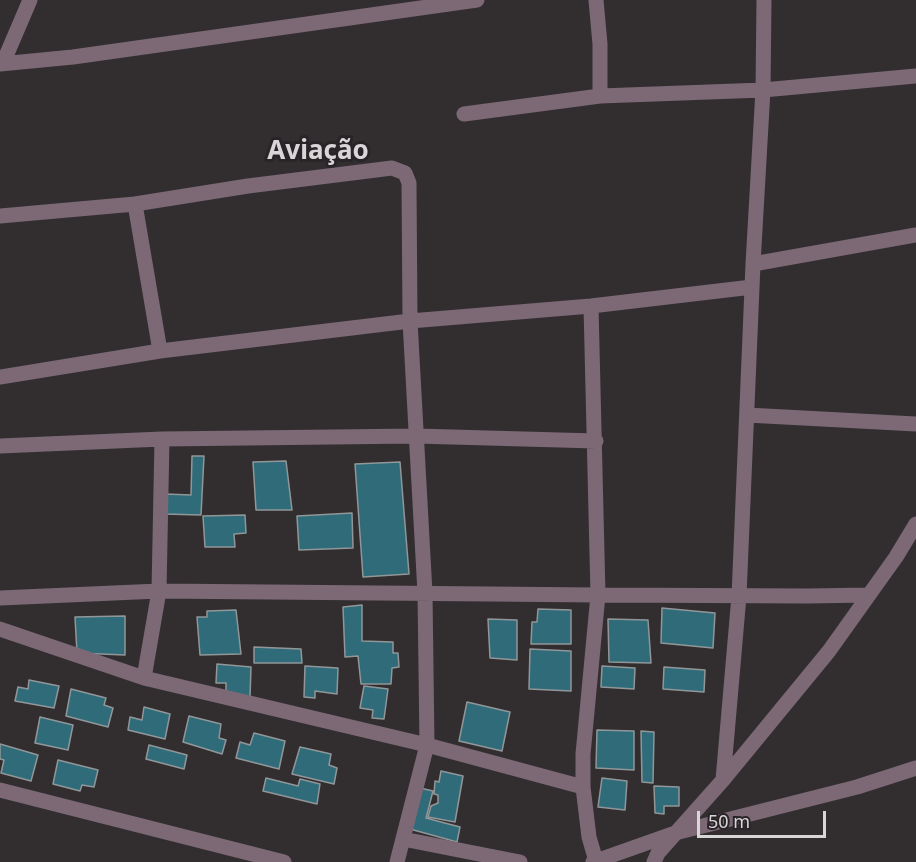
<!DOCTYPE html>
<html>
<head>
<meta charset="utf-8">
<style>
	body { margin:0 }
	#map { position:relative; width:916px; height:862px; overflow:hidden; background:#322e30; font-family:"Noto Sans",sans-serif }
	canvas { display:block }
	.scale { position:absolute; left:697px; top:811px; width:129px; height:27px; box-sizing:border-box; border:3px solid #d9d6d8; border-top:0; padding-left:8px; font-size:18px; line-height:21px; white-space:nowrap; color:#d9d6d8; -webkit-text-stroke:4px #282427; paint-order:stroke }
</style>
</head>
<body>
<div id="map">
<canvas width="916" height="862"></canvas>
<div class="scale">50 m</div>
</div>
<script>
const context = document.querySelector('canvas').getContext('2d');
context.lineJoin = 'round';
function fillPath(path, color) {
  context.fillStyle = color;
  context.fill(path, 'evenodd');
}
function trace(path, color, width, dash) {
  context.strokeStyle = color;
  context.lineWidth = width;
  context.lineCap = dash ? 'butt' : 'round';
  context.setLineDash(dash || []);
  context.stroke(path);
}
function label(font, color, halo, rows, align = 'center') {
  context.font = font + ' "Noto Sans",sans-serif';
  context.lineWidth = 6;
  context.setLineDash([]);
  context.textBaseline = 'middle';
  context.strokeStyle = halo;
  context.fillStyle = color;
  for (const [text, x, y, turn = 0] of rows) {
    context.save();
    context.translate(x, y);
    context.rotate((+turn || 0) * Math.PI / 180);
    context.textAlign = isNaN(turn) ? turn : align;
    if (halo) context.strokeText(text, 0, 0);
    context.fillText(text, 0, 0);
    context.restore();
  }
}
const building = new Path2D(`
	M192,456H204L201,515L164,514L165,494L191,495Z
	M286,461L292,510H256L253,462Z
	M400,462L409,574L363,577L355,464Z
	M352,513L353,548L299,550L297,516Z
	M245,515L246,533L234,534L235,547H205L203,516Z
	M362,605V641L393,642V653H398L399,667L392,668L391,684H361L358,656L345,657L343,607Z
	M662,608L715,613L713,648L661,643Z
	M538,609L571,610V644H531L532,622H537Z
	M236,610L241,654L200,655L197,617H207V611Z
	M125,616V655L77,653L75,617Z
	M488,619L517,620V660L490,658Z
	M608,619L648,620L651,663L609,662Z
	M254,647L301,649L302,663H254Z
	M530,649L571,651V691L529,689Z
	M217,664L251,667L250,697L226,694V683H216Z
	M305,666L338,668L337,694L315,691V698L304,697Z
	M602,666L635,668L634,689L601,687Z
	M664,667L705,670L704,692L663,689Z
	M29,680L59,686L54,708L15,701L18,687L28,689Z
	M364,686L388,689L384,719L372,718L373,710L360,708Z
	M71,689L106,698L104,705L113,708L108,727L66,716Z
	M467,702L510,712L502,751L459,741Z
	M144,707L170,714L165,739L128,730L130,717L142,720Z
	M189,716L221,724L219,738L226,740L222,754L183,742Z
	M40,717L73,725L68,750L35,743Z
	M597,730L634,731V770L596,768Z
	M641,731L654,732L653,783L642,782Z
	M254,733L285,741L279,769L236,758L240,742L250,745Z
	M0,744L38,755L31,781L1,773L4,760L0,759Z
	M149,745L187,755L184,769L146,759Z
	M300,747L331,754L329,765L337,768L334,784L292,774Z
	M58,760L98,770L94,787L82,785L80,791L53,784Z
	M441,771L463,776L455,822L428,817L431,806L438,803V795L434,794L435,781L439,782Z
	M266,778L298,786L300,779L320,784L317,804L263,791Z
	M602,778L627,781L625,810L598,807Z
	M654,786L679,787V806H664V814L655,813Z
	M420,788L433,791L426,818L460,827L457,842L410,829Z`);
fillPath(building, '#2f6b79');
trace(building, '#919799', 1.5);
trace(new Path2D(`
	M596,0L600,44V96L763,90L916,76
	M3,63L30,0
	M0,64L73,57L477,0
	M464,114L600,96
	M135,204L160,351
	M0,216L135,204L248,186L392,168L405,173L409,183L410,321L425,593L427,745L397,862
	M753,264L916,235
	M591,306L598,595L583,754V787L589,837L596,861
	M0,377L160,351L410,321L591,306L752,287
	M747,415L916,424
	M0,446L162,439L416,436L596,441
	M0,598L159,591L598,595L808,596L869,595
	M0,629L144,678L427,745L583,787
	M144,678L159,591L162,439
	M723,780L739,596L753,264L763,90L764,0
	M0,790L284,862
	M403,839L520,862
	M593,862L675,833L857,787L916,768
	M654,862L658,853L723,780L829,651L896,557L916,524`), '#7c6975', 15);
label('bold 26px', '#d9d6d8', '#282427', [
	["Aviação",318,152]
]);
</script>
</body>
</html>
